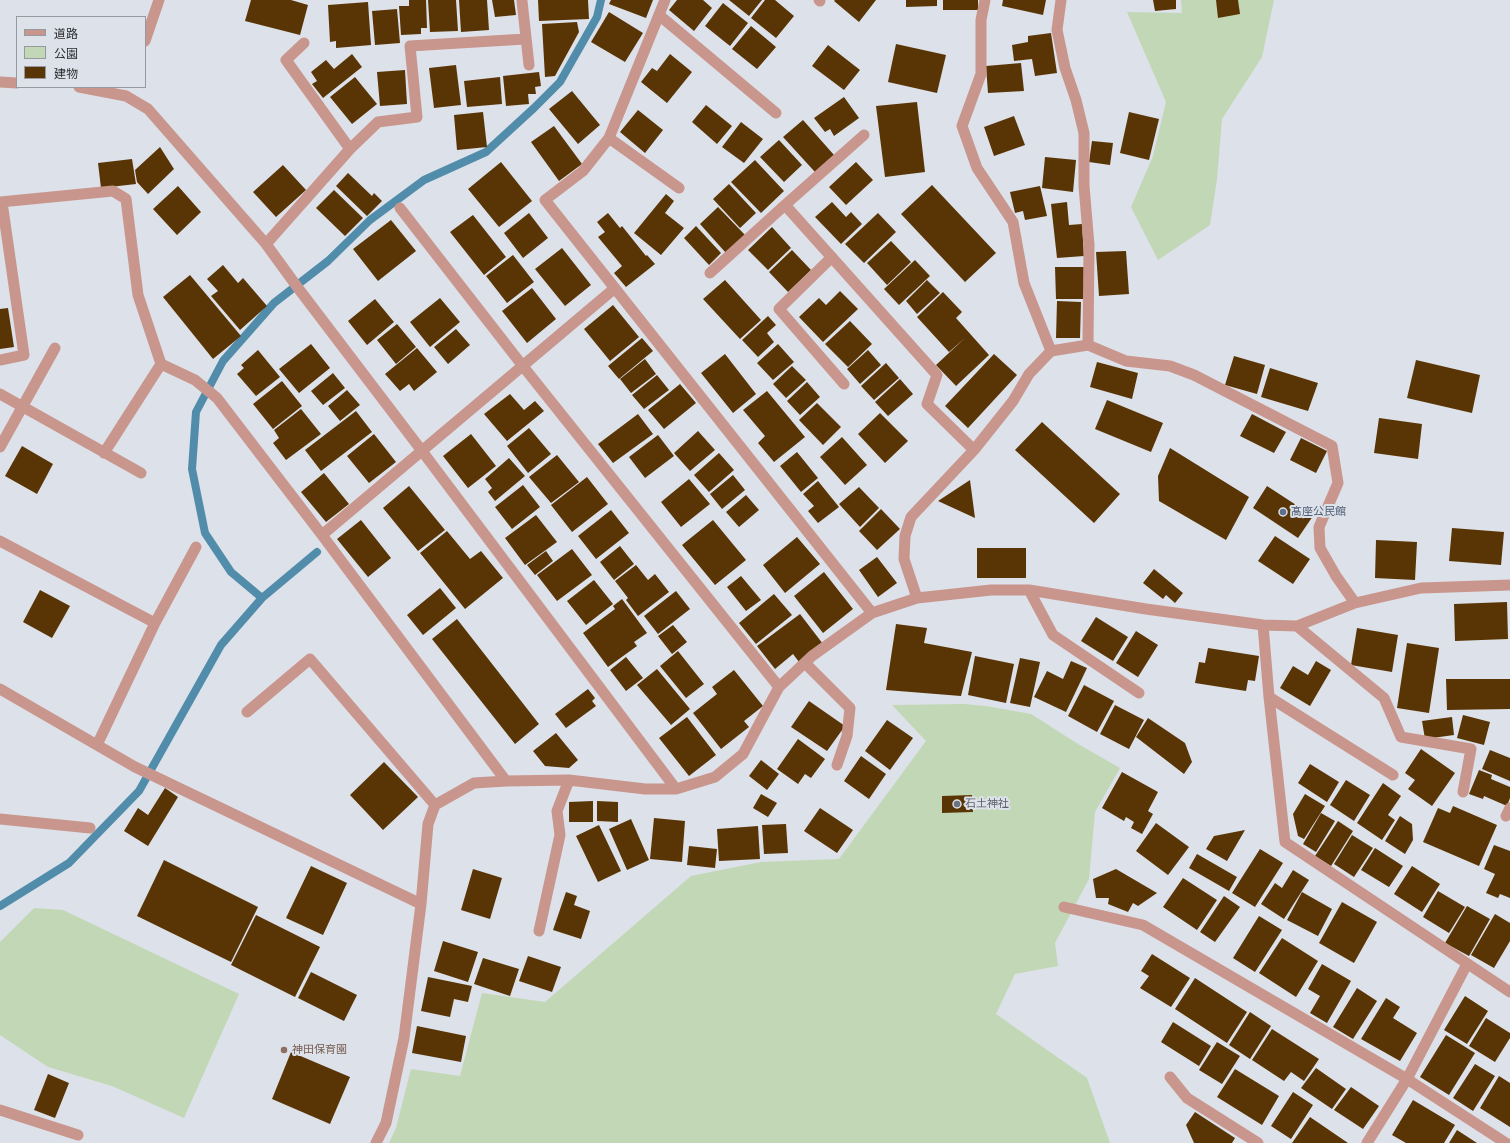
<!DOCTYPE html>
<html>
<head>
<meta charset="utf-8">
<style>
	body { margin:0 }
	#map { position:relative; width:1510px; height:1143px; overflow:hidden; background:#dde1e9; font-family:"Work Sans","Noto Sans JP",sans-serif }
	canvas { display:block }
	.legend { position:absolute; left:16px; top:16px; width:130px; height:72px; box-sizing:border-box; background:#dde1e9; border:1px solid #96999f; margin:0; padding:5px 7px; list-style:none; font-size:12px; color:#2b2d30 }
	.legend li { display:flex; align-items:center; gap:8px; height:20px }
	.legend b { width:20px; border:1px solid #96999f }
</style>
</head>
<body>
<div id="map">
<canvas width="1510" height="1143"></canvas>
<ul class="legend">
<li><b style="height:5px;background:#c8968c"></b>道路</li>
<li><b style="height:11px;background:#c2d7b5"></b>公園</li>
<li><b style="height:11px;background:#593505"></b>建物</li>
</ul>
</div>
<script>
const context = document.querySelector('canvas').getContext('2d');
context.lineJoin = 'round';
function fillPath(path, color) {
  context.fillStyle = color;
  context.fill(path, 'evenodd');
}
function trace(path, color, width, dash) {
  context.strokeStyle = color;
  context.lineWidth = width;
  context.lineCap = dash ? 'butt' : 'round';
  context.setLineDash(dash || []);
  context.stroke(path);
}
function label(font, color, halo, rows, align = 'center') {
  context.font = font + ' "Work Sans","Noto Sans JP",sans-serif';
  context.lineWidth = 4;
  context.setLineDash([]);
  context.textBaseline = 'middle';
  context.strokeStyle = halo;
  context.fillStyle = color;
  for (const [text, x, y, turn = 0] of rows) {
    context.save();
    context.translate(x, y);
    context.rotate((+turn || 0) * Math.PI / 180);
    context.textAlign = isNaN(turn) ? turn : align;
    if (halo) context.strokeText(text, 0, 0);
    context.fillText(text, 0, 0);
    context.restore();
  }
}
fillPath(new Path2D(`
	M1181,0H1274L1262,57L1222,119L1217,179L1210,225L1158,260L1131,207L1153,156L1166,102L1127,12L1182,13Z
	M964,704L986,706L1031,714L1078,744L1120,768L1095,812L1089,879L1055,943L1058,966L1015,974L996,1014L1087,1078L1110,1143H389L396,1128L411,1069L460,1076L482,993L545,1002L691,876L761,862L839,859L926,741L892,705Z
	M34,908L63,910L239,994L184,1118L112,1086L48,1067L0,1035V942Z`), '#c2d7b5');
trace(new Path2D(`
	M262,598L231,572L205,533L192,469L196,412L223,361L274,303L328,261L370,220L424,180L486,152L534,108L560,82L597,17L601,0
	M0,906L69,863L139,791L221,645L262,598L317,552`), '#518dab', 8);
fillPath(new Path2D(`
	M251,0H291L308,5L300,35L245,21Z
	M409,0H426L427,28H421V34L401,35L399,6H409Z
	M428,0H456L458,31L430,32Z
	M459,0H487L489,30L461,32Z
	M492,0H514L516,15L495,17Z
	M538,0H588L589,19L539,21Z
	M611,0H653L646,18L609,4Z
	M677,0H703L712,8L694,31L669,10Z
	M729,0H762L749,16Z
	M765,0H775L794,16L776,38L751,18Z
	M835,0H876L859,22L834,1Z
	M906,0H937V6L906,7Z
	M943,0H978V10H943Z
	M1003,0H1046L1043,15L1002,6Z
	M1153,0H1176V9L1155,11Z
	M1216,0H1238L1240,14L1218,18Z
	M368,2L371,45L336,48V41L330,42L328,5Z
	M723,3L748,23L730,46L705,26Z
	M397,9L400,43L375,45L372,11Z
	M609,12L643,33L625,62L591,42Z
	M577,22L579,32L555,76L545,77L542,24Z
	M751,26L776,47L757,69L732,49Z
	M1051,33L1057,73L1035,76L1032,59L1014,61L1012,45L1028,42V36Z
	M896,44L946,55L937,93L888,82Z
	M828,45L860,70L844,90L812,66Z
	M352,54L362,67L323,98L312,84L317,81L311,72L326,60L334,69Z
	M670,54L692,72L667,103L641,82L652,68L657,71Z
	M1021,63L1024,91L988,93L986,66Z
	M456,65L461,105L434,108L429,68Z
	M405,70L407,104L380,106L377,72Z
	M539,72L541,86L535,87L536,94H528L529,104L506,106L503,76Z
	M355,77L377,104L352,124L330,97Z
	M500,77L502,104L467,107L464,81Z
	M572,91L600,125L578,144L549,109Z
	M844,97L859,118L834,136L830,129L825,132L814,118Z
	M917,102L925,172L885,177L876,106Z
	M706,105L732,126L717,144L692,122Z
	M638,110L663,130L645,153L620,132Z
	M483,112L487,147L457,150L454,115Z
	M1129,112L1159,119L1149,160L1120,153Z
	M1014,116L1025,145L994,156L984,127Z
	M803,120L834,155L815,172L783,137Z
	M741,122L763,139L744,163L722,147Z
	M554,126L582,164L559,181L531,142Z
	M779,140L802,165L784,182L760,157Z
	M1092,141L1113,143L1110,165L1089,162Z
	M160,147L174,169L148,194L137,182L135,170Z
	M1045,157L1076,160L1073,192L1042,188Z
	M132,159L136,184L101,188L98,163Z
	M755,160L784,191L761,213L731,182Z
	M501,162L532,201L499,227L468,189Z
	M856,162L873,180L846,205L829,187Z
	M283,165L306,190L276,217L253,192Z
	M348,173L372,196L374,193L382,201L367,216L336,186Z
	M729,184L756,213L740,228L713,199Z
	M932,185L996,253L965,282L901,214Z
	M178,186L201,212L177,235L153,209Z
	M1040,186L1047,216L1025,220L1023,211L1015,213L1010,192Z
	M334,190L363,218L345,236L316,208Z
	M666,194L674,201L665,213L684,228L661,255L634,233Z
	M832,202L846,217L851,212L862,224L841,244L815,217Z
	M1067,202L1069,225L1082,224L1084,256L1057,258L1051,204Z
	M718,207L745,235L726,253L700,224Z
	M529,213L548,238L523,258L504,233Z
	M608,213L620,228L622,226L646,256L647,255L655,264L626,287L614,273L622,266L598,237L605,232L597,222Z
	M878,213L896,232L864,263L845,244Z
	M473,215L506,257L484,275L450,232Z
	M391,220L416,251L378,281L353,249Z
	M696,226L721,253L709,265L684,238Z
	M772,227L791,248L768,270L748,250Z
	M891,241L911,262L887,285L867,263Z
	M562,248L591,285L565,306L535,269Z
	M792,250L811,270L788,292L769,272Z
	M1126,251L1129,294L1099,296L1096,252Z
	M513,255L534,282L507,303L486,276Z
	M915,260L930,276L899,305L884,289Z
	M223,265L238,283L243,278L267,306L240,330L211,296L218,291L207,279Z
	M1055,267H1084V299H1056Z
	M190,275L241,336L213,359L163,297Z
	M725,280L761,320L740,339L703,299Z
	M927,280L940,293L917,314L906,301Z
	M532,288L556,319L527,343L502,311Z
	M840,291L858,309L823,342L799,317L819,298L826,305Z
	M943,292L962,312L956,318L989,355L956,386L936,365L966,337L949,352L917,317Z
	M440,298L460,322L430,347L410,322Z
	M375,299L394,322L367,345L348,321Z
	M1057,301L1081,302L1080,338H1056Z
	M613,305L639,337L610,361L584,329Z
	M8,308L14,347L0,349V309Z
	M768,316L776,325L767,333L774,342L758,357L742,340Z
	M850,321L872,344L848,367L825,344Z
	M397,324L416,347L396,364L377,340Z
	M456,329L470,345L448,364L434,347Z
	M642,338L653,351L619,379L608,366Z
	M311,344L330,368L299,393L279,369Z
	M778,344L794,362L773,380L757,363Z
	M417,348L437,372L414,391L409,384L400,391L385,374Z
	M258,350L280,377L256,396L237,374L244,368L241,365Z
	M868,350L881,365L860,384L847,369Z
	M725,354L756,394L733,413L701,373Z
	M994,354L1017,375L968,428L945,406Z
	M1234,356L1265,365L1257,394L1225,385Z
	M645,359L656,374L631,393L620,379Z
	M1416,360L1480,375L1472,413L1407,398Z
	M1097,362L1138,373L1132,399L1090,387Z
	M886,363L899,378L874,400L861,386Z
	M792,366L806,380L786,398L773,384Z
	M1270,368L1318,383L1308,411L1261,397Z
	M333,373L345,388L323,405L311,391Z
	M657,375L669,390L644,409L632,395Z
	M900,379L913,394L888,416L875,402Z
	M282,381L302,406L273,429L253,404Z
	M807,382L820,397L800,415L787,401Z
	M680,384L696,403L664,429L648,410Z
	M347,390L360,405L340,421L328,406Z
	M767,391L805,437L774,462L758,443L765,436L743,410Z
	M510,394L524,410L535,401L544,411L507,441L484,414Z
	M1107,400L1163,423L1151,452L1095,429Z
	M817,403L841,427L823,445L799,420Z
	M301,409L321,434L286,460L273,443L279,438L274,430Z
	M356,411L372,432L321,471L305,450Z
	M880,413L908,441L885,463L858,434Z
	M638,414L653,434L613,463L598,444Z
	M1252,414L1286,432L1274,453L1240,436Z
	M1379,418L1422,424L1418,459L1374,453Z
	M1042,422L1120,494L1094,523L1015,450Z
	M529,428L551,454L528,473L507,446Z
	M698,431L715,450L690,471L674,453Z
	M374,434L396,462L369,483L347,456Z
	M471,434L496,466L468,488L443,456Z
	M658,435L674,456L645,478L629,457Z
	M842,437L867,465L845,485L820,457Z
	M1301,438L1327,451L1316,473L1290,460Z
	M22,446L53,464L37,494L5,476Z
	M1170,448L1249,497L1226,540L1159,501L1158,476Z
	M797,452L818,478L801,492L780,466Z
	M719,453L734,470L709,492L694,475Z
	M557,455L579,482L551,503L529,477Z
	M509,458L525,476L495,501L488,492L492,488L485,479Z
	M324,473L349,504L326,522L301,492Z
	M733,475L745,490L722,509L710,494Z
	M587,477L608,504L572,532L551,505Z
	M689,479L710,504L681,527L661,502Z
	M970,480L975,518L938,501Z
	M818,481L839,507L818,523L808,511L814,506L803,494Z
	M523,485L540,507L512,529L495,507Z
	M409,486L445,530L418,551L383,508Z
	M1267,486L1313,516L1298,538L1253,508Z
	M859,487L879,508L860,527L839,504Z
	M746,495L759,510L739,527L726,512Z
	M881,509L900,529L877,550L859,531Z
	M611,510L629,533L596,559L578,536Z
	M536,515L557,542L525,565L505,538Z
	M361,520L391,558L368,577L337,539Z
	M713,520L746,560L715,585L682,545Z
	M1452,528L1504,532L1501,565L1449,561Z
	M447,531L470,559L481,551L503,578L465,609L420,553Z
	M1275,536L1310,559L1293,584L1258,561Z
	M797,537L820,564L785,593L763,565Z
	M1376,540L1417,542L1415,580L1375,578Z
	M620,546L634,564L614,580L600,562Z
	M977,548H1026V578H977Z
	M572,549L592,575L557,601L537,575Z
	M546,551L553,561L535,575L527,565Z
	M877,557L897,583L878,597L859,570Z
	M636,565L648,580L655,574L669,592L638,616L626,600L628,598L615,581Z
	M1154,569L1183,593L1175,603L1166,595L1163,599L1143,583Z
	M824,572L853,609L823,633L794,596Z
	M741,576L761,600L746,611L727,587Z
	M594,580L613,604L586,625L567,601Z
	M440,588L456,608L423,635L407,615Z
	M40,590L70,606L52,638L23,622Z
	M676,591L690,609L658,634L644,616Z
	M774,594L792,615L756,644L739,623Z
	M622,599L647,633L634,642L637,646L608,667L583,633L615,609L613,606Z
	M1507,602L1508,639L1455,641L1454,604Z
	M800,614L823,644L799,662L793,654L775,669L757,646Z
	M1096,617L1128,637L1113,661L1081,641Z
	M457,619L539,724L515,744L432,639Z
	M896,624L927,628L924,643L972,652L961,696L886,690Z
	M673,625L687,642L672,654L658,636Z
	M1357,628L1398,635L1392,672L1351,665Z
	M1136,631L1158,645L1138,677L1116,663Z
	M1407,643L1439,648L1429,713L1397,708Z
	M1208,648L1259,656L1255,681L1248,680L1246,691L1195,683L1199,662L1205,663Z
	M678,651L704,684L686,698L660,666Z
	M975,656L1014,664L1006,703L968,695Z
	M626,657L643,678L626,691L610,670Z
	M1020,658L1040,662L1030,707L1010,703Z
	M1071,661L1087,668L1066,712L1034,697L1047,671L1063,679Z
	M1316,661L1331,670L1310,706L1280,688L1293,666L1308,675Z
	M657,669L690,709L671,725L637,685Z
	M734,670L763,706L744,721L749,727L721,749L693,713L717,694L712,687Z
	M1446,679H1510V709L1447,710Z
	M1084,685L1114,701L1097,732L1068,716Z
	M588,689L595,698L592,701L596,706L566,728L555,714Z
	M809,701L845,726L827,751L791,727Z
	M1115,705L1144,720L1129,749L1100,734Z
	M1463,715L1490,722L1484,745L1457,738Z
	M687,717L716,755L689,776L659,738Z
	M1452,717L1454,735L1425,739L1422,721Z
	M1148,718L1185,743L1192,762L1184,774L1136,737Z
	M887,720L913,738L890,770L865,751Z
	M556,733L578,760L569,768L545,766L533,751Z
	M798,739L825,759L811,778L805,774L798,784L777,769Z
	M1421,749L1455,773L1432,806L1408,789L1415,780L1405,773Z
	M1490,750L1510,758V781L1482,769Z
	M861,756L886,774L869,799L844,781Z
	M761,760L779,774L767,790L749,776Z
	M384,762L418,797L383,830L350,795Z
	M1310,764L1339,782L1327,802L1298,783Z
	M1479,770L1492,775L1491,779L1510,787V798L1507,806L1484,796L1483,799L1469,794Z
	M1122,772L1158,792L1148,811L1153,814L1142,834L1131,828L1134,822L1126,817L1124,821L1102,808Z
	M1346,780L1370,795L1354,821L1330,805Z
	M1383,783L1401,796L1388,815L1395,820L1382,840L1357,823Z
	M165,788L178,797L148,846L124,831L138,808L148,815Z
	M761,794L777,803L768,817L753,808Z
	M1305,794L1325,806L1304,839L1298,836L1293,814Z
	M972,795L973,812L942,813V796Z
	M593,801V822H569V802Z
	M597,801L618,802V822L597,821Z
	M1453,806L1497,825L1479,866L1423,842L1438,808L1450,813Z
	M820,808L853,830L837,853L804,831Z
	M1321,813L1335,821L1316,852L1303,844Z
	M1400,816L1412,824L1413,840L1405,854L1385,841Z
	M654,818L685,821L682,862L650,859Z
	M631,819L649,860L627,870L609,829Z
	M1338,821L1353,831L1331,866L1315,856Z
	M1156,823L1189,847L1168,875L1136,851Z
	M786,824L788,853L764,854L762,825Z
	M599,825L621,871L598,882L576,836Z
	M758,826L760,859L719,861L717,829Z
	M1245,830L1227,861L1206,849L1214,836Z
	M1352,835L1373,848L1354,877L1334,864Z
	M1494,845L1510,851V898L1500,894L1498,898L1486,893L1495,874L1484,869Z
	M689,846L717,849L715,868L687,865Z
	M1375,848L1403,866L1389,887L1361,870Z
	M1260,849L1283,863L1255,907L1232,893Z
	M1197,854L1237,877L1229,891L1189,868Z
	M164,860L258,907L231,962L137,916Z
	M311,866L347,883L323,935L286,918Z
	M1412,866L1440,884L1422,912L1394,894Z
	M473,869L502,878L490,919L461,910Z
	M1116,869L1157,893L1138,906L1133,903L1128,912L1108,904L1109,898H1096L1093,879Z
	M1293,870L1309,880L1284,919L1261,904L1275,883L1282,888Z
	M1183,878L1217,900L1197,930L1163,907Z
	M1438,891L1465,907L1449,933L1423,917Z
	M566,892L577,896L574,905L590,911L581,939L553,930Z
	M1302,892L1332,909L1318,936L1287,920Z
	M1224,896L1240,907L1215,942L1200,932Z
	M1342,902L1377,922L1354,963L1319,943Z
	M1467,906L1490,919L1469,956L1445,943Z
	M1495,914L1510,923V941L1494,968L1471,955Z
	M256,915L320,947L295,997L231,965Z
	M1259,916L1282,930L1255,972L1233,958Z
	M1282,938L1318,961L1296,997L1259,973Z
	M443,941L478,952L468,982L434,971Z
	M1152,954L1190,978L1171,1007L1140,988L1149,976L1141,971Z
	M528,956L561,967L552,992L519,981Z
	M483,958L519,969L510,996L474,984Z
	M1322,964L1351,981L1327,1023L1310,1013L1320,996L1308,989Z
	M311,972L357,995L344,1021L298,998Z
	M428,977L472,986L468,1002L454,999L450,1017L421,1011Z
	M1195,978L1247,1012L1227,1043L1175,1009Z
	M1357,988L1377,1001L1353,1039L1333,1027Z
	M1465,996L1488,1011L1467,1044L1444,1030Z
	M1386,998L1400,1007L1393,1018L1417,1033L1400,1061L1361,1039Z
	M1250,1012L1271,1026L1250,1059L1229,1045Z
	M1486,1018L1510,1033V1038L1495,1062L1469,1046Z
	M1173,1022L1211,1046L1199,1066L1161,1042Z
	M417,1026L466,1036L461,1062L412,1053Z
	M1272,1029L1319,1059L1304,1081L1291,1072L1284,1081L1252,1060Z
	M1446,1035L1475,1053L1449,1095L1420,1077Z
	M1217,1042L1240,1056L1222,1084L1199,1070Z
	M291,1052L350,1077L330,1124L272,1099Z
	M1475,1064L1495,1076L1473,1111L1453,1098Z
	M1316,1068L1346,1089L1332,1109L1301,1088Z
	M1235,1069L1279,1096L1262,1125L1217,1097Z
	M48,1074L69,1083L55,1118L34,1110Z
	M1499,1076L1510,1083V1127L1480,1108Z
	M1351,1087L1379,1106L1363,1129L1334,1110Z
	M1293,1092L1313,1105L1291,1139L1271,1126Z
	M1413,1100L1455,1125L1444,1143H1406L1392,1135Z
	M1195,1112L1235,1138L1232,1143H1194L1186,1125Z
	M1310,1117L1348,1143H1292Z
	M1457,1130L1477,1143H1449Z`), '#593505');
trace(new Path2D(`
	M665,0L609,138L583,171L545,200L872,613
	M819,0L820,1
	M985,0L981,20V74L962,126L977,168L1013,222L1024,283L1051,351
	M1061,0L1057,30L1065,68L1076,100L1084,133V186L1089,245L1088,345
	M522,1L529,65
	M659,15L776,113
	M145,41L159,0
	M304,43L286,60L350,149
	M0,82L17,83
	M79,87L126,96L148,109L266,244L298,288L422,451L676,789
	M609,138L679,188
	M0,202L113,191L126,199L138,295L161,364L195,380L217,398L322,535L506,781
	M785,205L864,135
	M400,208L522,365L779,687
	M266,244L350,149L378,122L417,117L410,46L525,39
	M832,257L779,309L844,384
	M710,273L785,205L937,375L927,404L974,450
	M0,360L24,355L2,202
	M0,394L141,473
	M0,447L55,348
	M104,453L161,364
	M322,535L615,288
	M0,541L155,623
	M1029,590L1053,635L1139,693
	M917,598L904,559L905,536L911,517L974,450L1013,401L1029,374L1051,351L1088,345L1126,361L1170,366L1194,375L1332,446L1338,483L1319,527L1320,548L1336,576L1355,603
	M1263,625L1269,697L1285,842L1510,992
	M1297,626L1384,698L1401,737L1471,749L1463,792
	M805,663L850,708L847,736L837,765
	M0,689L135,767L421,904
	M1269,697L1393,775
	M247,712L310,659L435,805
	M97,745L155,623L196,547
	M1506,816L1510,808
	M0,819L90,828
	M1064,907L1143,925L1407,1079L1506,1143
	M539,931L560,835L557,811L569,780
	M1170,1077L1187,1098L1258,1143
	M0,1110L78,1135
	M376,1143L386,1123L404,1038L421,904L428,824L435,805L474,783L506,781L569,780L645,789H676L715,777L743,754L779,687L812,656L872,613L917,598L991,590H1029L1146,609L1263,625L1297,626L1355,603L1421,588L1510,585
	M1367,1143L1407,1079L1467,964`), '#c8968c', 11);
for (const [x, y, r, color] of [
	[1283,512,4,"#5c6f8a"],
	[957,804,4,"#6b7280"],
	[284,1050,4,"#8d6e63"]
]) {
  const dot = new Path2D();
  dot.arc(x, y, r, 0, 2 * Math.PI);
  context.fillStyle = color;
  context.fill(dot);
  trace(dot, '#dde1e9', 1.5);
}
label('11px', '#4e5e75', '#dde1e9', [
	["髙座公民館",1291,512]
], 'left');
label('11px', '#5b616d', '#dde1e9', [
	["石土神社",965,804]
], 'left');
label('11px', '#785e54', '#dde1e9', [
	["神田保育園",292,1050]
], 'left');
</script>
</body>
</html>
